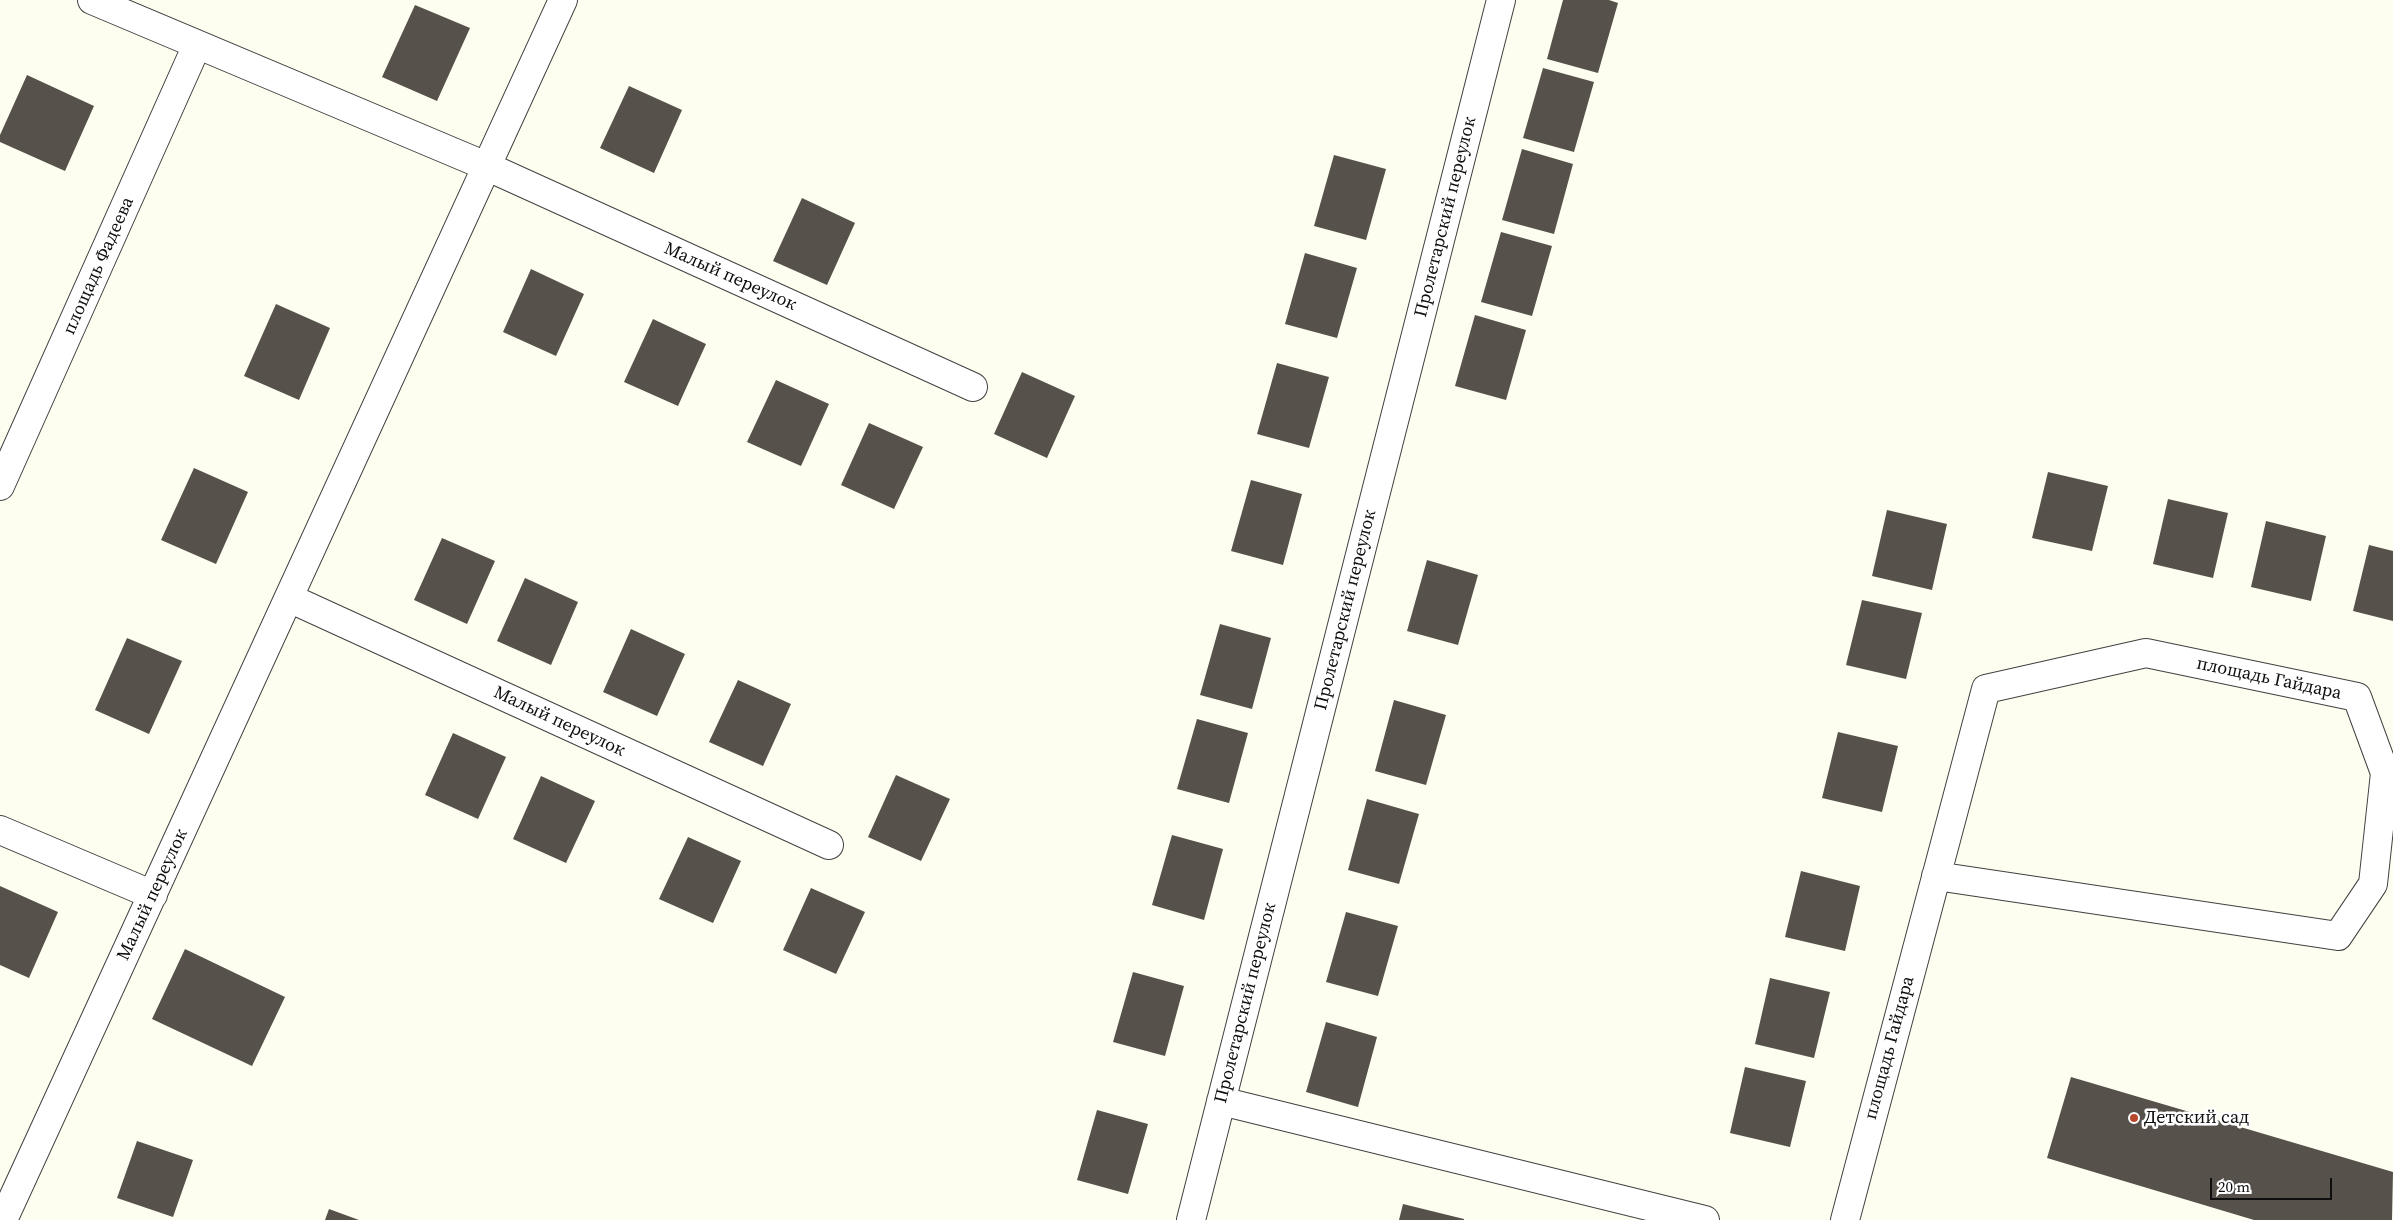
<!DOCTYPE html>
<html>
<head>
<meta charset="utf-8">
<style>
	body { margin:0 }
	#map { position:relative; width:2393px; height:1220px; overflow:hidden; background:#fefef0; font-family:"Source Serif 4",serif }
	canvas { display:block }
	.scale { position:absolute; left:2210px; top:1178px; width:122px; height:22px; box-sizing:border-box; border:2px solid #0e0e0e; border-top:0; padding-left:6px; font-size:15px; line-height:18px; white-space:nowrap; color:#0e0e0e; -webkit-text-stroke:4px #fff; paint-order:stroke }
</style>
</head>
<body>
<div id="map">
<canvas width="2393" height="1220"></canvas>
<div class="scale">20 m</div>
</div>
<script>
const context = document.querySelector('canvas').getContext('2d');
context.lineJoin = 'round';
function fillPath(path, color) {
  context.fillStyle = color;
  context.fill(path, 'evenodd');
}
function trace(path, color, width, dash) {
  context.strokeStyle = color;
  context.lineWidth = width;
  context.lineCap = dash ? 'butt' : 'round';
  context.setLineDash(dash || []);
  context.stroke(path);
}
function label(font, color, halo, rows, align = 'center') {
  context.font = font + ' "Source Serif 4",serif';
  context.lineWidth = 5;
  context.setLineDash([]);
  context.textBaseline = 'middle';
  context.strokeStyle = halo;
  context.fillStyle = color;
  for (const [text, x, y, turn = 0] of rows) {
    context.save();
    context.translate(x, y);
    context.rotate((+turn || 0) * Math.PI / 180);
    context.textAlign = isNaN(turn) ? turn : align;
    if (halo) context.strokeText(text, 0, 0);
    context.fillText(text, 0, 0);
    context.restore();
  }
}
fillPath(new Path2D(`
	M1563,0H1609L1618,3L1598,73L1547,59Z
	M415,5L470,28L437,101L382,77Z
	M1543,68L1594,82L1574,152L1523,138Z
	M27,75L94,106L65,171L0,142V135Z
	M629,86L682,110L654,173L600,148Z
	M1522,149L1573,164L1554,234L1502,220Z
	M1334,155L1386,169L1366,240L1314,226Z
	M802,198L855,223L827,285L773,261Z
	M1501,232L1552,246L1532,316L1481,302Z
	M1305,253L1357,268L1337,338L1285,324Z
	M531,269L584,294L556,356L503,332Z
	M276,304L330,328L299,400L244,376Z
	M1475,315L1526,330L1506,400L1455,386Z
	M653,319L706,344L678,406L624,382Z
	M1277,363L1329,377L1309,448L1257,434Z
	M1022,372L1075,396L1047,458L994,434Z
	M776,380L829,404L801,466L747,442Z
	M869,423L923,447L894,509L841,485Z
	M194,468L248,492L216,564L161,540Z
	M2048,472L2108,486L2092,551L2032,538Z
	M1251,480L1302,494L1283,565L1231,551Z
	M2168,499L2228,513L2213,578L2153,564Z
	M1887,510L1947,524L1932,590L1872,576Z
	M2266,521L2326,536L2311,601L2251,587Z
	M442,538L495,561L467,624L414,600Z
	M2369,545L2393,551V621L2353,611Z
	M1427,560L1478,575L1458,645L1407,631Z
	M525,578L578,602L551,665L497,641Z
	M1862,600L1922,613L1906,679L1846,665Z
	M1220,624L1271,638L1252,709L1200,695Z
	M631,629L685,654L657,716L603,692Z
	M127,638L182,661L149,734L95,710Z
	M738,680L791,704L763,766L709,742Z
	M1394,700L1446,715L1426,785L1375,771Z
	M1197,719L1248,733L1229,803L1177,789Z
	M1838,732L1898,746L1882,812L1822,798Z
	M453,733L506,757L478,819L425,795Z
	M896,775L950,799L921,861L868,837Z
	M541,776L595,801L566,863L513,839Z
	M1367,799L1419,814L1399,884L1348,870Z
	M1172,835L1223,849L1204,920L1152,905Z
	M688,837L741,861L713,923L659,899Z
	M1801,871L1860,886L1845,951L1785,937Z
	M0,886L58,912L29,978L0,965Z
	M811,888L865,912L836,974L783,950Z
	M1346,912L1398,926L1378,996L1326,982Z
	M185,949L285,997L252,1066L152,1019Z
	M1133,972L1184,986L1165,1056L1113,1042Z
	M1770,978L1830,992L1814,1058L1755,1044Z
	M1326,1022L1377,1037L1358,1107L1306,1092Z
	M1745,1067L1806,1081L1790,1147L1730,1133Z
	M2071,1077L2393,1172L2392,1220H2254L2047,1158Z
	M1097,1110L1148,1124L1128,1194L1077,1180Z
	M137,1141L193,1160L173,1217L117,1198Z
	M1403,1204L1464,1219V1220H1399Z
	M329,1209L359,1220H325Z`), '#56524b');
const minor = new Path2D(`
	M92,0L486,166L973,387
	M0,486L197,45
	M289,598L829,845
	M0,830L153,895
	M1221,1101L1705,1220
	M3,1220L563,0
	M1191,1220L1501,0
	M1845,1220L1986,689L2146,653L2357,697L2385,773L2373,884L2338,936L1936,876`);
trace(minor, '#414141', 30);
trace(minor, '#fff', 28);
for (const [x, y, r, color] of [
	[2134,1118,5,"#b9472b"]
]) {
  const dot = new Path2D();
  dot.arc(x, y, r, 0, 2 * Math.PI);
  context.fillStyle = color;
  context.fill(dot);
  trace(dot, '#fff', 2);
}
label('18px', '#0e0e0e', '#fff', [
	["Пролетарский переулок",1446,217,-76],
	["площадь Фадеева",99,266,-66],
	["Малый переулок",730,277,24],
	["Пролетарский переулок",1346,610,-76],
	["площадь Гайдара",2269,679,12],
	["Малый переулок",559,722,25],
	["Малый переулок",153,895,-65],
	["Пролетарский переулок",1246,1003,-76],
	["площадь Гайдара",1890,1048,-75]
]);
label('18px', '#0e0e0e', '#fff', [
	["Детский сад",2144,1118]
], 'left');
</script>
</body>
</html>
